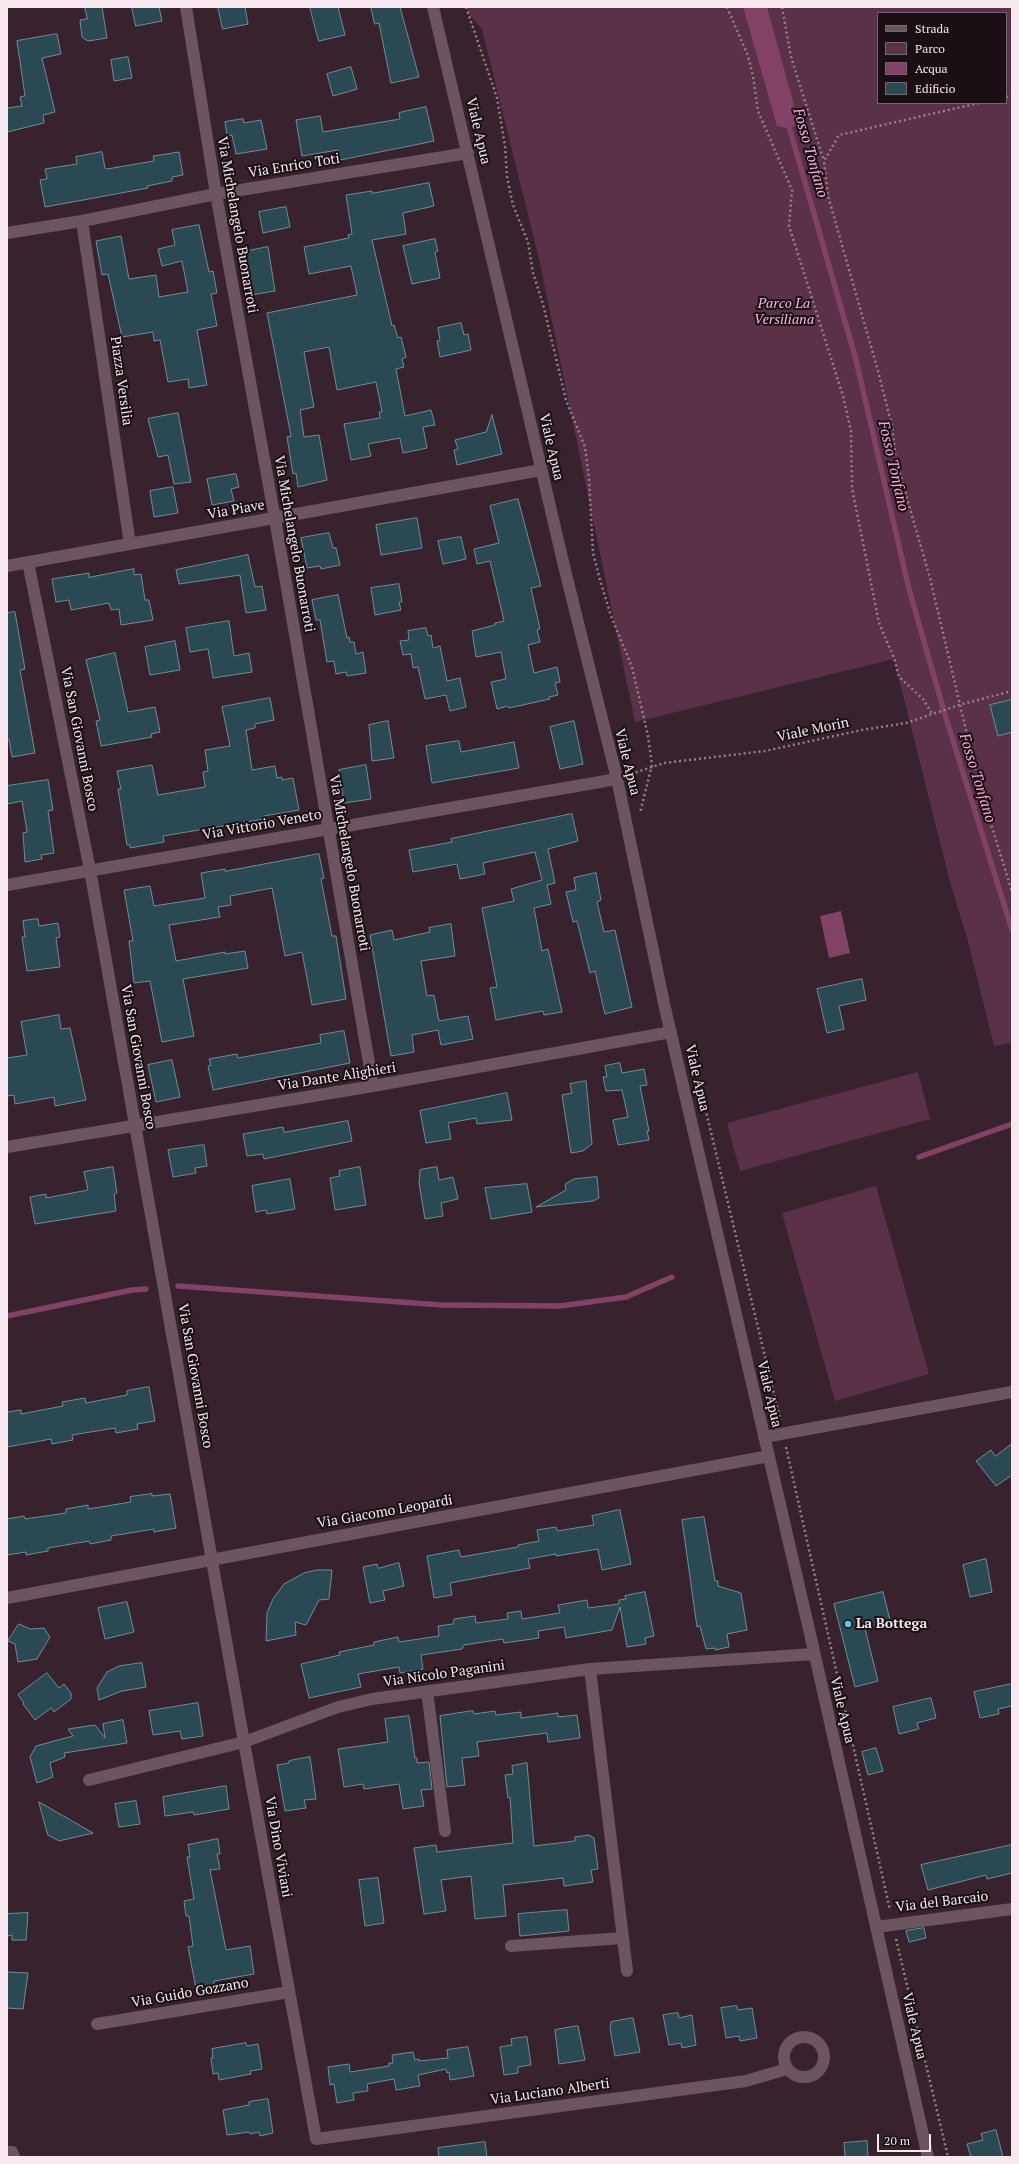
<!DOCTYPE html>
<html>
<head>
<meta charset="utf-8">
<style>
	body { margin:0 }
	#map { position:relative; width:1019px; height:2164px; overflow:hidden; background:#38222e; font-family:"PT Serif",serif }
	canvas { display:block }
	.frame { position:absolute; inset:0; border:8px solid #f7e7ef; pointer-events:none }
	.legend { position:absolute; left:877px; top:12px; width:130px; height:92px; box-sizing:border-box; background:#190f15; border:1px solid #72656c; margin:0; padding:5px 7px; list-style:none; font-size:12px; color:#f7e7ef }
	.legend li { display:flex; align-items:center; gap:8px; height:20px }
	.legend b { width:20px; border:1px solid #72656c }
	.scale { position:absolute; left:877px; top:2134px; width:54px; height:18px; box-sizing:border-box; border:2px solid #f7e7ef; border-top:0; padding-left:5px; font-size:12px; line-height:14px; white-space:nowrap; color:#f7e7ef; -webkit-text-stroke:3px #190f15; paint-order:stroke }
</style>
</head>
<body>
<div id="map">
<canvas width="1019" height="2164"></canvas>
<div class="frame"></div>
<ul class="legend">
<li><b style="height:5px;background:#6d5461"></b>Strada</li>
<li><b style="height:11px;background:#5a3148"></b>Parco</li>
<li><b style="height:11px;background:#814266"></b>Acqua</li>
<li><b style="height:11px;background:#2b4952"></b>Edificio</li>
</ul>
<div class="scale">20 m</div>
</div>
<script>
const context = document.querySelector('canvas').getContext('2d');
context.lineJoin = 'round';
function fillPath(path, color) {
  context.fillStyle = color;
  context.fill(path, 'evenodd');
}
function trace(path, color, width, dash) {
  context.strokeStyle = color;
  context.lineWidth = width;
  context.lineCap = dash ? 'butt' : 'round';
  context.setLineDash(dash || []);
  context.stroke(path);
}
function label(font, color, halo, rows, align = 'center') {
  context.font = font + ' "PT Serif",serif';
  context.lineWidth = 4;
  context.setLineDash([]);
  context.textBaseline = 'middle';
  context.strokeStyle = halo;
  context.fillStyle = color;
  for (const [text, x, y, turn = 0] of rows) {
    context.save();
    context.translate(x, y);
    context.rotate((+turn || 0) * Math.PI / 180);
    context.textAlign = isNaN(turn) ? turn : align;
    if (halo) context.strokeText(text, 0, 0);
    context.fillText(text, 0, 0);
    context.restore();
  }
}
fillPath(new Path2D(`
	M467,7H1012V1043L994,1046L968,941L950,882L894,659L635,722L539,259L482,29L468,13ZM878,13H1006V103H878Z
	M918,1072L930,1119L740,1171L727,1123Z
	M876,1186L929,1374L835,1401L782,1213Z`), '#5a3148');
fillPath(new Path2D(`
	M743,7H767L799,123L790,129L777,126Z
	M841,911L850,953L829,958L820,916Z`), '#814266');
trace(new Path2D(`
	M788,123L856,360L909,589L946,718L1012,930
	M919,1157L1012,1124
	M178,1286L442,1305L560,1306L626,1297L672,1277
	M7,1316L132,1290L146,1289`), '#814266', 5.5);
const building = new Path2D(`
	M85,7H102L107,38L88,41L82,37L80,20L87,19Z
	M132,7H159L162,21L136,26Z
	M218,7H245L248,24L223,29Z
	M310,7H338L345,35L319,41Z
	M371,7H400L419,77L391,83L379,23L375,24Z
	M57,34L61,54L42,58L55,112L43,115L44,123L7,132V108L22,106L20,97L25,96L17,41Z
	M128,57L132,78L114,81L111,60Z
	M351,67L357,89L333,96L327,74Z
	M426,107L434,141L340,160L338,150L302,156L296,120L320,116L323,132L400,119L399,113Z
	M243,119L244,123L261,120L267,149L236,154L232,135L227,136L225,122Z
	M102,152L105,168L107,169L154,161L153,156L179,152L183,175L172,177V181L147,186L148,188L45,207L40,180L47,179L45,169L77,164L76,157Z
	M429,183L434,206L403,213L406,234L372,240L392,326L394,325L398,338L401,337L406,357L402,359L404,367L396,369L405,416L431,410L435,425L423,427L427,448L403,453L400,438L368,444L371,456L351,460L344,424L380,418L379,412H382L376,382L337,390L329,347L304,352L314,407L300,410L304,437L319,435L327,480L298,487L296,473L293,474L287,437L291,436L267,313L357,295L351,266L309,274L304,247L349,238L348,235L352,234L346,195L372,191V193Z
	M286,207L290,227L263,233L259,212Z
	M199,225L209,272L213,271L217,293L211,294L217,326L197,330L207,385L189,388L188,379L168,382L160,340L154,341L153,332L122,337L108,274L102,275L96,241L121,236L129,279L156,275L159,297L188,292L182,261L162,266L158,249L175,245L172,230Z
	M435,239L438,251L435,252L440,278L412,284L403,246Z
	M268,247L275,291L251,295L243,252Z
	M461,323L464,335L468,334L471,350L440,357L437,341L440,340L438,328Z
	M178,413L191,482L174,484L168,455L158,457L148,419Z
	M492,415L502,454L457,465L454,450L458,449L455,440L486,432Z
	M236,474L239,487L231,489L234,501L212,505L207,479Z
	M173,487L178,513L154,517L150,491Z
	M518,499L541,586L531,588L540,629L537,630L540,642L528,645L534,673L557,667L560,682L555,683L558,695L549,697L550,699L509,708L508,706L497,709L491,682L506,679L501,652L476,657L472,631L495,625V623L504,621L490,561L477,564L474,549L499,543L490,506Z
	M417,518L422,548L381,555L376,525Z
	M329,533L333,548H336L340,565L321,569L320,566L307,568L301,538Z
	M461,537L466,559L443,564L438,541Z
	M248,555L255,587L262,586L266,610L246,613L240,575L179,584L176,570Z
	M134,569V575L141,574L145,600H149L153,620L121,625L119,609L111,610L109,603L71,610L69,600L56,602L52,579L89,573V577Z
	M399,584L402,602H399L401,610L375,615L371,588Z
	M338,595L347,638L349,637L350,642H354L356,654L363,652L366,673L347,676L346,672L336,674L334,661L327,662L320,620H316L312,600Z
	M15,612L25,669L20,670L35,753L12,757L9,739H7V613Z
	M229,621L234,656L249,653L252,672L213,678L208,649L190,652L186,628Z
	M426,628L428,636L431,635L433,648L440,646L447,681L460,678L466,707L450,711L446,695L425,699L418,667L413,668L411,654L403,655L400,641L409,640L408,631Z
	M175,641L180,670L150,675L145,647Z
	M115,653L128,712L155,707L160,732L151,734L152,737L101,746L96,721L100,720L86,660Z
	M270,698L274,720L255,724V728L246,730L252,770L275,766L277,778L282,777V780L293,778L299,810L264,816V819L163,836L164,842L130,848V845H127L118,789H121L117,771L152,765L158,795L205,787L203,772L208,771L205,750L230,746L222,707Z
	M1012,700V732L998,736L990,705Z
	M388,721L394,758L372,761L369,725Z
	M574,721L583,764L560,769L550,727Z
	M459,741L461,752L514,742L519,768L432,783L426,746Z
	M366,765L371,799L344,803L339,770Z
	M48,780L53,810L48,811L54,853L41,855L42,859L25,862L23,833L27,832L22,801L7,804V786Z
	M572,814L578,841L548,849L555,883L547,885L551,904L534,908L542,951L548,949L562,1012L544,1015L543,1011L496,1020L490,988L497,987L482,908L514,901L511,889L542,880L535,852L483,863L485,874L460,879L457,864L413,872L409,850L452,842L451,839Z
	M319,854L324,878L321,879L332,936H336L346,999L312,1005L302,952L285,956L272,888L230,896L231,905L218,907L220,917L169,925L176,961L225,952V954L245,951L248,968L183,979L194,1036L162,1042L150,981L134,983L129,941H133L124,890L150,886L154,906L205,898L201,873L225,869V871Z
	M596,873L601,900L597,902L604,932L615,930L632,1007L605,1014L595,971L590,973L577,921L573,922L566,892L576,890L574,878Z
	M38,919L39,926L58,923L60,937L56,938L60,967L27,971L22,937H25L23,921Z
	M451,924L455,956L421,961L427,996L434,995L439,1021L468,1016L473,1039L441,1045L438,1030L412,1035L414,1052L391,1056L370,935L392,930L394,940L430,932L429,928Z
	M862,979L866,1000L839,1006L844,1029L827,1033L817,989Z
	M59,1015L61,1029L70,1028L86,1100L55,1106L54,1097L15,1104L14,1095L7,1096V1058L27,1055L21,1022Z
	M344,1031L350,1063L213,1090L208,1066L211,1065L209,1059L237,1054L238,1058L321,1043L320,1035Z
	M172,1060L180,1097L156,1102L148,1065Z
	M620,1063L622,1073L644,1069L647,1085L640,1086L649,1131H647L649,1140L618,1145L613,1120L628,1117L622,1090L606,1091L603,1077H607L605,1066Z
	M586,1081L592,1144L583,1151L571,1153L562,1095L572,1093L570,1084Z
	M507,1093L512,1120L477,1124L476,1118L448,1123L451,1139L426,1143L420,1111Z
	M348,1121L352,1141L264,1159L263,1154L247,1156L243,1134L283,1127L284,1132Z
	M204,1145L207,1166L195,1168L196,1173L173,1177L168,1150Z
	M113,1167L117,1193L114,1194L116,1211L35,1224L30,1197L46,1194V1198L88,1190L84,1172Z
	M360,1167L366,1205L335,1210L330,1178L340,1176L339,1171Z
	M437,1167L439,1180L453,1177L458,1199L441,1203L443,1216L425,1219L419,1183L420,1170Z
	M597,1177L599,1198L593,1201L536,1207L566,1190L565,1184L574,1179Z
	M290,1179L295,1209L267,1214L266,1210L256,1212L252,1186Z
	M527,1184L532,1212L491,1219L485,1188Z
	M149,1387L155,1421L137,1424L138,1429L116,1433L115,1428L72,1435L73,1440L52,1444L51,1439L7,1447V1412L21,1410V1414L63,1406L62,1402L85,1398L86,1403L127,1395V1391Z
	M1012,1444V1475L996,1486L976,1461L991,1450L995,1456Z
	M152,1494V1496L170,1494L176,1528L154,1532V1529L111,1536V1540L90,1544L89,1541L48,1548V1551L26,1555V1552L7,1555V1519L24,1516L25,1519L66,1513V1509L88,1505V1509L131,1502L130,1497Z
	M620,1510L631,1564L602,1570L598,1549L556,1556V1554L528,1559L530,1568L450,1583L452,1595L434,1598L427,1556L459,1550L461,1557L518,1547V1545L539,1541L537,1530L556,1527L557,1531L594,1525L592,1516Z
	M704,1517L715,1581H718V1586L741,1593L747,1630L727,1634L729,1647L715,1650V1648L706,1649L700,1626L697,1627L682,1520Z
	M986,1559L992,1592L970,1597L963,1565Z
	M399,1563L404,1586L383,1591L385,1600L370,1603L363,1567L377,1564L378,1568Z
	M317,1570H332L329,1599L319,1600L306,1625L295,1622L296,1635L266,1641L267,1613L273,1599L284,1584L304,1573Z
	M645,1592L654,1636L645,1638L646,1644L627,1647L620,1607L612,1630L566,1638L564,1627L538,1631L539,1638L504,1643L503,1639L464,1645L462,1649L421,1655L423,1669L400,1673L399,1667L358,1674L361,1687L309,1698L301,1664L340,1655L339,1652L374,1645V1642L398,1637L399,1642L439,1636L438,1626L453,1624L454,1619L475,1616L476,1623L508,1619L507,1613L521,1611L522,1619L560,1613L558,1605L587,1600L588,1608L619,1604V1600L626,1599L625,1596Z
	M883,1592L890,1620L883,1622V1624L865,1629L878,1681L855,1687L834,1604Z
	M127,1602L134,1632L105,1639L98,1608Z
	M19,1624L30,1629L44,1628L50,1637L37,1659L18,1662L15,1644L8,1641Z
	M142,1663L146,1687L122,1691L99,1700L97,1688L107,1672L119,1666Z
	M47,1673L59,1688L64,1684L71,1693V1699L54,1712L51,1708L35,1720L23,1704L24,1703L18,1695Z
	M1012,1684V1706L998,1709L999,1714L980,1718L974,1692Z
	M931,1698L936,1718L917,1723L919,1729L899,1734L893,1707Z
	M198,1703L203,1736L182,1739L180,1731L153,1735L149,1711Z
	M473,1711L474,1714L495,1711L496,1715L521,1712V1718L558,1713V1717L577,1715L580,1738L548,1742L547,1733L477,1742L479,1756L462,1758L465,1785L447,1787L440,1716Z
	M409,1716L415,1758H417V1763L429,1762L432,1789L421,1790L424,1806L403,1809L399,1784L364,1789L363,1784L344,1787L338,1749L388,1742L385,1719Z
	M123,1720L127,1743L64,1753L65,1757L50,1763L53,1777L37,1783L30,1757L36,1746L73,1736L68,1729L95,1725L105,1738L103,1724Z
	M876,1748L883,1771L868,1775L862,1752Z
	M310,1757L316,1799L304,1800L306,1808L285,1811L277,1765L289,1763V1761Z
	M527,1763L534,1846L575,1841V1837L589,1835L594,1838L598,1869L591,1870L593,1882L564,1886L563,1878L503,1885L506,1916L475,1919L471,1876L441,1880L446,1911L424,1914L414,1848L436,1845L437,1852L513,1843L510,1797L508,1798L505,1775L513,1774L512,1766Z
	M226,1786L229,1809L194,1815L193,1812L165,1816L163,1797Z
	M136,1801L140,1824L119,1827L115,1804Z
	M39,1802L93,1833L59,1841L48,1835Z
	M218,1839L220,1854H217L220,1869L210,1870L226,1950L250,1946L254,1974L214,1981V1986L196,1989L188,1947L193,1946L189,1916H186L184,1901L194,1899L187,1857H190L188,1845Z
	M1012,1845V1873L987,1879L986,1875L928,1890L921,1865Z
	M378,1878L384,1923L365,1926L359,1880Z
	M567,1910L569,1931L520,1936L518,1914Z
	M28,1913L26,1940H12V1935L7,1936V1914Z
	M924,1928L926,1938L909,1942L906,1931Z
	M7,1972L28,1973L23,2009L7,2008Z
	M737,2006L738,2010L752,2008L757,2038L740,2041L739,2036L726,2038L721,2008Z
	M678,2013L679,2018L692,2015L696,2045L682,2048L681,2043L669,2045L663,2015Z
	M633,2018L640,2052L615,2056L610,2029L611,2022Z
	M578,2026L585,2060L559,2064L555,2030Z
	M527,2037L531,2065L518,2067V2073L504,2075L500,2047L512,2045L511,2039Z
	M246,2043L247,2046L258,2044L262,2069L250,2071L251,2074L219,2080L218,2073L213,2074L211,2058H213L212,2049Z
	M468,2047L474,2076L450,2080L449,2072L447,2073L446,2069L418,2075L420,2086L396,2090L394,2079L367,2084L368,2091L353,2093L354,2100L337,2103L334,2084L330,2085L328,2067L349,2064L350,2072L389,2066V2063H393L392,2055L413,2052L415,2060L419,2059V2061L448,2058L447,2050Z
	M268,2099L273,2133L260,2136L259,2132L250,2134L249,2132L227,2135L223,2110L249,2105V2102Z
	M996,2130L1003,2157H971L967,2144L983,2140L981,2134Z
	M867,2141L868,2157H845L844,2143Z
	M485,2142L487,2157H439L438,2148Z`);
fillPath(building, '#2b4952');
trace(building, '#6e8e98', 1);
trace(new Path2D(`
	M466,7L497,98L505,146L507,177L513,205L528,242L533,273L543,304L566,400L585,447L589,479L593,553L600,580L611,616L632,667L648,736L652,765L640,813
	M727,7L748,56L753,76L758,111L792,190L789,226L843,396L851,431L852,488L879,623L894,658L899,677L923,699L933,715
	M782,7L791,57L824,161
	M1006,97L1012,96
	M979,103L839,135L824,161L828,196L878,371L892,426L896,460L930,578L979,785L1012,892
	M631,774L664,763L765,751L862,730L906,723L959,705L1012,691
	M703,1099L780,1419
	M786,1447L890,1910
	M896,1939L948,2157`), '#94818b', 2.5, [2, 3]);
trace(new Path2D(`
	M186,7L216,194L275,519L373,1086
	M433,7L564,566L617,779L665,1008L811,1638L928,2157
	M82,221L130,544
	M7,233L82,221L216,194L468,153
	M28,562L90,870L244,1742L316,2139L746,2081L787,2069
	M7,566L541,470
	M7,885L617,779
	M7,1147L373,1086L671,1032
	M764,1437L1012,1392
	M7,1598L769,1456
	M590,1669L627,1971
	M427,1691L445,1831
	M89,1780L244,1742L338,1707L372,1699L590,1669L814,1654
	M876,1927L1012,1909
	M511,1946L623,1938
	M97,2024L289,1992
	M784 2057a20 20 0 1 1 40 0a20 20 0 1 1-40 0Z
	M7,2152H12L14,2157`), '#6d5461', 12);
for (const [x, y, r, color] of [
	[848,1624,4,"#5ac8e6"]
]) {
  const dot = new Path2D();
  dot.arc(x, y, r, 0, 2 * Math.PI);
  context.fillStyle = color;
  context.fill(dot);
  trace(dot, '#190f15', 1.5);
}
label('14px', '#f7e7ef', '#190f15', [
	["Viale Apua",478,131,77],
	["Via Enrico Toti",294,166,-9],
	["Via Michelangelo Buonarroti",237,225,80],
	["Piazza Versilia",121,381,82],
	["Viale Apua",551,447,77],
	["Via Piave",236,510,-10],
	["Via Michelangelo Buonarroti",294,544,80],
	["Viale Morin",813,730,-12],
	["Via San Giovanni Bosco",79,739,79],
	["Viale Apua",627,762,76],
	["Via Vittorio Veneto",262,825,-10],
	["Via Michelangelo Buonarroti",349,863,80],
	["Via San Giovanni Bosco",138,1057,80],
	["Via Dante Alighieri",337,1077,-9],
	["Viale Apua",697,1078,77],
	["Via San Giovanni Bosco",195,1376,80],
	["Viale Apua",769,1394,77],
	["Via Giacomo Leopardi",385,1512,-10],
	["Via Nicolo Paganini",444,1674,-8],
	["Viale Apua",842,1710,77],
	["Via Dino Viviani",278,1847,80],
	["Via del Barcaio",942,1902,-7],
	["Via Guido Gozzano",190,1993,-10],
	["Viale Apua",914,2026,77],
	["Via Luciano Alberti",550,2092,-8]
]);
label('italic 14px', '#f5bbda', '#190f15', [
	["Parco La",784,304],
	["Versiliana",784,320]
]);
label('bold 14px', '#f7e7ef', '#190f15', [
	["La Bottega",856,1624]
], 'left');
label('italic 15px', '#f9add6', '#190f15', [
	["Fosso Tonfano",810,153,74],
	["Fosso Tonfano",893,466,77],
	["Fosso Tonfano",977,778,73]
]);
</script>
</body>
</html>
